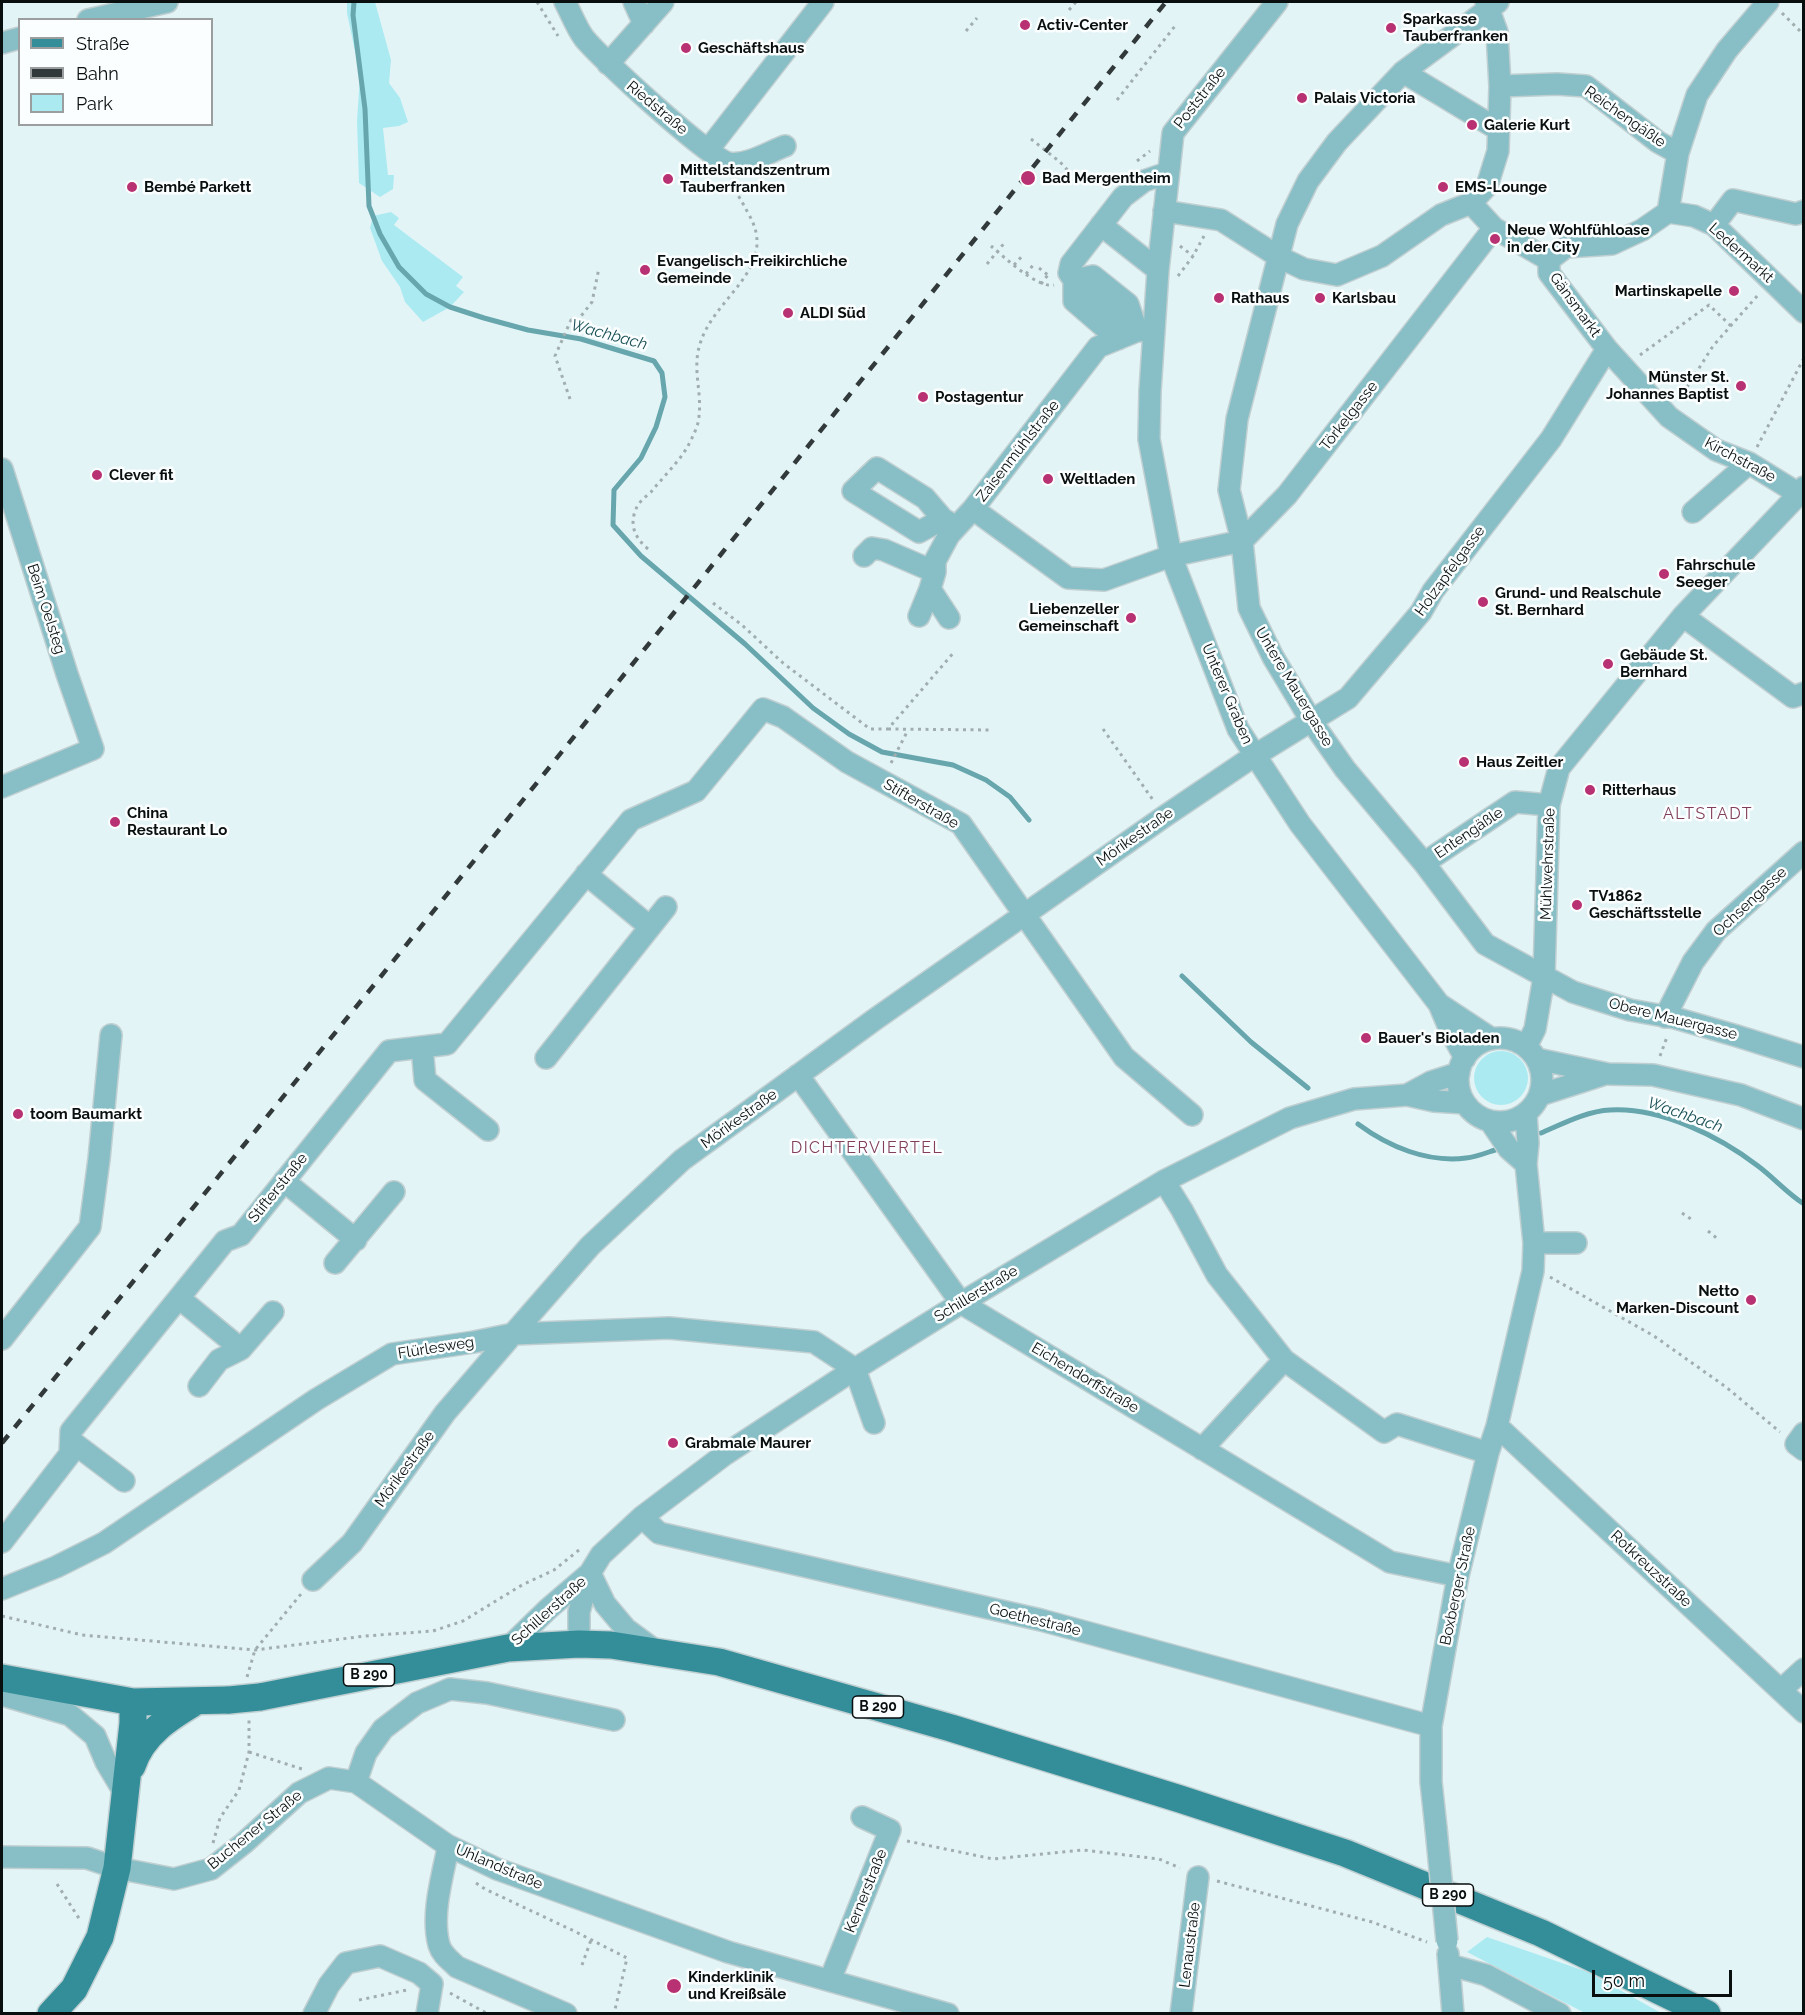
<!DOCTYPE html>
<html>
<head>
<meta charset="utf-8">
<style>
	body { margin:0 }
	#map { position:relative; width:1805px; height:2015px; overflow:hidden; background:#e3f4f6; font-family:Raleway,sans-serif }
	canvas { display:block }
	.frame { position:absolute; inset:0; border:3px solid #090e0f; pointer-events:none }
	.legend { position:absolute; left:18px; top:18px; width:195px; height:108px; box-sizing:border-box; background:#fbfefe; border:2px solid #9a9e9e; margin:0; padding:8px 10px; list-style:none; font-size:18px; color:#090e0f }
	.legend li { display:flex; align-items:center; gap:12px; height:30px }
	.legend b { width:30px; border:2px solid #9a9e9e }
	.scale { position:absolute; left:1592px; top:1970px; width:140px; height:27px; box-sizing:border-box; border:3px solid #090e0f; border-top:0; padding-left:8px; font-size:18px; line-height:21px; white-space:nowrap; color:#090e0f; -webkit-text-stroke:4px #fbfefe; paint-order:stroke }
</style>
</head>
<body>
<div id="map">
<canvas width="1805" height="2015"></canvas>
<div class="frame"></div>
<ul class="legend">
<li><b style="height:8px;background:#338e99"></b>Straße</li>
<li><b style="height:8px;background:#32393a"></b>Bahn</li>
<li><b style="height:16px;background:#aceaf2"></b>Park</li>
</ul>
<div class="scale">50 m</div>
</div>
<script>
const context = document.querySelector('canvas').getContext('2d');
context.lineJoin = 'round';
function fillPath(path, color) {
  context.fillStyle = color;
  context.fill(path, 'evenodd');
}
function trace(path, color, width, dash) {
  context.strokeStyle = color;
  context.lineWidth = width;
  context.lineCap = dash ? 'butt' : 'round';
  context.setLineDash(dash || []);
  context.stroke(path);
}
function label(font, color, halo, rows, align = 'center') {
  context.font = font + ' Raleway,sans-serif';
  context.lineWidth = 5;
  context.setLineDash([]);
  context.textBaseline = 'middle';
  context.strokeStyle = halo;
  context.fillStyle = color;
  for (const [text, x, y, turn = 0] of rows) {
    context.save();
    context.translate(x, y);
    context.rotate((+turn || 0) * Math.PI / 180);
    context.textAlign = isNaN(turn) ? turn : align;
    if (halo) context.strokeText(text, 0, 0);
    context.fillText(text, 0, 0);
    context.restore();
  }
}
fillPath(new Path2D(`
	M347,2H375L391,60L389,83L400,98L408,122L399,126L383,128L388,175H394L393,189L380,197L359,183L357,121L360,75L347,13Z
	M391,212L399,218L394,225L463,277L456,286L464,292L450,307L423,322L405,302L400,287L382,261L370,228L373,216Z
	M1474 1078a27 27 0 1 1 54 0a27 27 0 1 1-54 0Z
	M1487,1937L1588,1972L1661,2013H1585L1467,1952Z`), '#aceaf2');
trace(new Path2D(`
	M354,2L353,15L365,109L369,206L380,234L399,267L426,294L450,307L484,318L528,330L581,339L654,361L662,373L665,397L656,427L641,458L614,490L613,525L641,556L745,644L813,708L849,734L882,752L953,765L986,780L1010,797L1029,820
	M1182,976L1251,1042L1308,1088
	M1358,1124C1389,1147 1428,1163 1466,1158C1477,1157 1488,1152 1498,1149
	M1541,1133C1562,1124 1587,1111 1610,1110C1660,1107 1719,1136 1758,1166C1774,1178 1787,1193 1804,1204`), '#67a6ad', 5);
const minor = new Path2D(`
	M565,2C571,13 576,27 584,38C599,57 711,160 729,163C747,166 769,152 785,146
	M634,2L644,24
	M1277,2L1173,133L1158,270L1150,391L1149,439L1171,556L1238,729L1300,824L1439,1004L1450,1030L1465,1058
	M1498,2L1403,72L1337,142L1308,181L1287,224L1237,419L1229,490L1242,541L1249,608L1273,657L1312,722L1345,769L1424,863L1485,944L1573,992L1630,1010L1675,1018L1737,1036L1804,1057
	M88,20L167,2
	M2,43L20,38
	M608,64L663,2
	M1403,72L1499,130
	M1500,86L1557,84L1586,86L1658,142L1678,153
	M708,150L823,2
	M1471,203L1494,228L1549,260
	M1164,211L1221,220L1279,257L1304,269L1337,275L1382,256L1441,215L1471,203L1487,186L1498,151L1500,86L1497,32L1486,2
	M1668,212L1678,153L1697,95L1727,50L1768,2
	M1668,212L1694,216L1714,225L1804,312
	M1101,225L1158,270
	M1714,225L1733,200L1796,214L1804,211
	M1549,260V273L1607,349L1669,417L1716,450L1749,463L1799,494
	M1549,260L1566,247L1612,244L1642,230L1668,212
	M1137,331L1074,280L1069,273L1071,264L1123,197L1144,181L1167,173
	M1118,339L1074,301V280L1093,276L1128,304L1137,331
	M2,469L67,674L93,749L2,787
	M973,509L1068,578L1104,580L1171,556L1242,541L1287,495L1494,228
	M1693,512L1749,463
	M943,519L919,532L853,491L877,468L925,498L943,519L956,527
	M864,556L872,548L884,550L935,572
	M919,616L930,589
	M1683,616L1793,697L1804,693
	M949,618L930,589L935,572V561L949,535L973,509L1098,347L1137,331L1154,330
	M1424,863L1515,802L1549,805
	M586,874L650,927
	M1439,1004L1492,1039
	M1665,1017L1693,962L1716,931L1804,852
	M1458 1080a42 42 0 1 1 84 0a42 42 0 1 1-84 0Z
	M422,1047L425,1080L488,1130
	M1526,1047L1535,1029L1544,977L1549,805L1559,768L1683,616L1799,494L1804,487
	M546,1058L666,907
	M1537,1059L1608,1074L1653,1075L1741,1095L1804,1119
	M798,1075L961,1303L1390,1562L1458,1576
	M1407,1095L1431,1082L1459,1073
	M1540,1095L1602,1075
	M1490,1121L1509,1149L1526,1164
	M284,1181L356,1240
	M1164,1181L1182,1210L1217,1275L1284,1360L1384,1432L1397,1424L1488,1453
	M1534,1243H1576
	M335,1263L394,1192
	M179,1298L241,1349
	M2,1339L90,1227L99,1159L111,1035
	M199,1386L219,1360L241,1349L273,1312
	M1497,1426L1804,1712
	M1804,1433L1796,1444L1804,1450
	M71,1441L124,1481
	M1202,1449L1284,1360
	M642,1517L659,1533L1041,1620L1431,1726
	M2,1542L70,1454L71,1431L225,1241L241,1235L389,1051L447,1044L631,820L696,791L763,709L783,717L847,762L961,824L1124,1057L1192,1115
	M590,1573L605,1604L626,1629L656,1651
	M313,1580L352,1543L445,1413L513,1334L590,1246L682,1160L874,1020L1165,816L1254,756L1348,698L1421,612L1433,591L1551,439L1607,349
	M2,1589L56,1567L104,1543L317,1399L392,1354L474,1342L513,1334L669,1328L814,1342L855,1369L874,1423
	M579,1644V1612L590,1573L601,1555L642,1517L724,1455L855,1369L961,1303L1164,1181L1290,1118L1354,1099L1407,1095L1434,1101L1465,1103
	M508,1648L548,1609L590,1573
	M1781,1690L1804,1669
	M2,1695L70,1715L95,1736L106,1762L124,1792
	M356,1782L366,1753L383,1729L417,1703L450,1689L487,1693L614,1720
	M1436,1828L1431,1782V1726L1458,1576L1488,1453L1497,1426L1533,1271L1534,1243L1526,1164L1528,1143L1526,1114
	M447,1845L448,1848C442,1878 431,1915 439,1945C442,1955 450,1960 457,1967L566,2014
	M2,1857L87,1858L117,1868L174,1879L211,1869L244,1843L299,1793L329,1778L356,1782L447,1845L497,1869L728,1952L948,2014
	M1448,1954L1453,2014
	M1450,1965L1486,1975L1560,2014
	M830,1980L890,1830L862,1817
	M314,2014L329,1985L346,1963L380,1956L419,1973L432,1984L427,2014
	M1181,2014L1198,1877`);
const major = new Path2D(`
	M2,1678L133,1702L229,1700
	M260,1697L508,1648L579,1644L611,1645L719,1662L951,1728L1180,1799L1345,1853L1541,1933L1707,2014
	M132,1766C142,1734 170,1717 197,1701
	M51,2014L74,1989L100,1937L117,1868L133,1723V1702`);
trace(minor, '#c0cfd1', 24);
trace(major, '#c0cfd1', 30);
trace(new Path2D(`
	M537,2L558,36
	M1069,10L1076,2
	M1782,13L1800,31
	M966,31L977,18
	M1117,100L1175,26
	M1031,139L1060,162L1071,174
	M1137,161L1150,151
	M991,246C1004,257 1038,289 1054,285
	M1180,246L1193,256
	M987,264L1006,241
	M1014,265L1023,255
	M1039,268L1048,275
	M1026,274L1034,264
	M1178,276L1193,256L1204,236
	M1041,284L1050,272
	M1640,355L1709,305L1731,326
	M570,399L555,356L571,320H578L592,302L599,268
	M1679,400L1713,346L1758,295
	M1757,447L1804,358
	M648,549C635,538 629,525 636,509C638,503 646,496 651,492C663,477 678,463 688,446C692,438 699,425 699,416C702,392 692,368 700,344C714,296 781,268 748,213C742,202 737,191 727,183
	M713,603L742,625L783,663L870,729H888L955,651
	M888,729L992,730
	M1103,729L1153,800
	M891,763L908,730
	M1660,1056L1667,1037
	M1682,1213L1694,1221
	M1708,1231L1719,1240
	M1550,1277L1654,1336L1726,1387L1780,1432
	M2,1616L82,1635L255,1650L365,1636L433,1631L463,1621L522,1585L554,1570L579,1550
	M247,1677L255,1650L301,1594
	M249,1752L302,1769
	M907,1841L993,1859L1083,1850L1159,1859L1180,1868
	M213,1843L220,1818L239,1790L249,1752V1720
	M1217,1881L1372,1922L1427,1942
	M476,1883L485,1889L574,1931L627,1958L614,2014
	M57,1884L80,1920
	M582,1965L591,1940
	M450,1993L488,2014
	M359,2000L407,1990`), '#a1aeb0', 3, [3, 4.5]);
trace(minor, '#88bec5', 21);
trace(major, '#338e99', 27);
trace(new Path2D(`
	M2,1443L382,975L1166,2`), '#32393a', 4.5, [10, 10]);
const minorBridge = new Path2D(`
	M1436,1828L1447,1941`);
const majorBridge = new Path2D(`
	M229,1700L260,1697`);
trace(minorBridge, '#c0cfd1', 24, []);
trace(majorBridge, '#c0cfd1', 30, []);
trace(minorBridge, '#88bec5', 21);
trace(majorBridge, '#338e99', 27);
for (const [x, y, r, color] of [
	[1025,25,6,"#b83172"],
	[1391,28,6,"#b83172"],
	[686,48,6,"#b83172"],
	[1302,98,6,"#b83172"],
	[1472,125,6,"#b83172"],
	[1028,178,8,"#b83172"],
	[668,179,6,"#b83172"],
	[132,187,6,"#b83172"],
	[1443,187,6,"#b83172"],
	[1495,239,6,"#b83172"],
	[645,270,6,"#b83172"],
	[1734,291,6,"#b83172"],
	[1219,298,6,"#b83172"],
	[1320,298,6,"#b83172"],
	[788,313,6,"#b83172"],
	[1741,386,6,"#b83172"],
	[923,397,6,"#b83172"],
	[97,475,6,"#b83172"],
	[1048,479,6,"#b83172"],
	[1664,574,6,"#b83172"],
	[1483,602,6,"#b83172"],
	[1131,618,6,"#b83172"],
	[1608,664,6,"#b83172"],
	[1464,762,6,"#b83172"],
	[1590,790,6,"#b83172"],
	[115,822,6,"#b83172"],
	[1577,905,6,"#b83172"],
	[1366,1038,6,"#b83172"],
	[18,1114,6,"#b83172"],
	[1751,1300,6,"#b83172"],
	[673,1443,6,"#b83172"],
	[674,1986,8,"#b83172"]
]) {
  const dot = new Path2D();
  dot.arc(x, y, r, 0, 2 * Math.PI);
  context.fillStyle = color;
  context.fill(dot);
  trace(dot, '#fbfefe', 2);
}
for (const [x, y, w] of [
	[369,1675,51],
	[878,1707,51],
	[1448,1895,51]
]) {
  const box = new Path2D();
  box.roundRect(x - w / 2, y - 11, w, 22, 4.5);
  context.fillStyle = '#fbfefe';
  context.fill(box);
  trace(box, '#090e0f', 1.5);
}
label('bold 14px', '#090e0f', null, [
	["B 290",369,1675],
	["B 290",878,1707],
	["B 290",1448,1895]
]);
label('bold 15px', '#090e0f', '#fbfefe', [
	["Sparkasse",1403,19],
	["Tauberfranken",1403,36],
	["Activ-Center",1037,25],
	["Geschäftshaus",698,48],
	["Palais Victoria",1314,98],
	["Galerie Kurt",1484,125],
	["Mittelstandszentrum",680,170],
	["Tauberfranken",680,187],
	["Bad Mergentheim",1042,178],
	["Bembé Parkett",144,187],
	["EMS-Lounge",1455,187],
	["Neue Wohlfühloase",1507,230],
	["in der City",1507,247],
	["Evangelisch-Freikirchliche",657,261],
	["Gemeinde",657,278],
	["Martinskapelle",1722,291,"right"],
	["Rathaus",1231,298],
	["Karlsbau",1332,298],
	["ALDI Süd",800,313],
	["Münster St.",1729,377,"right"],
	["Johannes Baptist",1729,394,"right"],
	["Postagentur",935,397],
	["Clever fit",109,475],
	["Weltladen",1060,479],
	["Fahrschule",1676,565],
	["Seeger",1676,582],
	["Grund- und Realschule",1495,593],
	["St. Bernhard",1495,610],
	["Liebenzeller",1119,609,"right"],
	["Gemeinschaft",1119,626,"right"],
	["Gebäude St.",1620,655],
	["Bernhard",1620,672],
	["Haus Zeitler",1476,762],
	["Ritterhaus",1602,790],
	["China",127,813],
	["Restaurant Lo",127,830],
	["TV1862",1589,896],
	["Geschäftsstelle",1589,913],
	["Bauer's Bioladen",1378,1038],
	["toom Baumarkt",30,1114],
	["Netto",1739,1291,"right"],
	["Marken-Discount",1739,1308,"right"],
	["Grabmale Maurer",685,1443],
	["Kinderklinik",688,1977],
	["und Kreißsäle",688,1994]
], 'left');
label('15px', '#090e0f', '#fbfefe', [
	["Poststraße",1200,98,-52],
	["Riedstraße",657,108,40],
	["Reichengäßle",1625,117,35],
	["Ledermarkt",1741,253,42],
	["Gänsmarkt",1575,305,54],
	["Törkelgasse",1349,416,-52],
	["Zaisenmühlstraße",1018,451,-52],
	["Kirchstraße",1740,460,28],
	["Holzapfelgasse",1450,571,-54],
	["Beim Oelsteg",46,609,72],
	["Untere Mauergasse",1294,687,59],
	["Unterer Graben",1227,694,67],
	["Stifterstraße",921,804,30],
	["Entengäßle",1469,833,-34],
	["Mörikestraße",1135,837,-35],
	["Mühlwehrstraße",1548,864,-88],
	["Ochsengasse",1750,902,-43],
	["Obere Mauergasse",1673,1019,14],
	["Mörikestraße",739,1119,-36],
	["Stifterstraße",278,1188,-51],
	["Schillerstraße",976,1294,-31],
	["Flürlesweg",436,1348,-9],
	["Eichendorffstraße",1085,1378,31],
	["Mörikestraße",405,1469,-54],
	["Rotkreuzstraße",1651,1569,43],
	["Boxberger Straße",1458,1586,-78],
	["Schillerstraße",549,1611,-42],
	["Goethestraße",1035,1620,14],
	["Buchener Straße",255,1830,-39],
	["Uhlandstraße",499,1867,23],
	["Kernerstraße",866,1891,-68],
	["Lenaustraße",1190,1945,-83]
]);
label('italic 16px', '#1a5157', '#fbfefe', [
	["Wachbach",609,335,15],
	["Wachbach",1685,1115,19]
]);
context.letterSpacing = '1.5px';
label('16px', '#823e5a', '#fbfefe', [
	["ALTSTADT",1708,814],
	["DICHTERVIERTEL",867,1148]
]);
context.letterSpacing = '0px';
</script>
</body>
</html>
